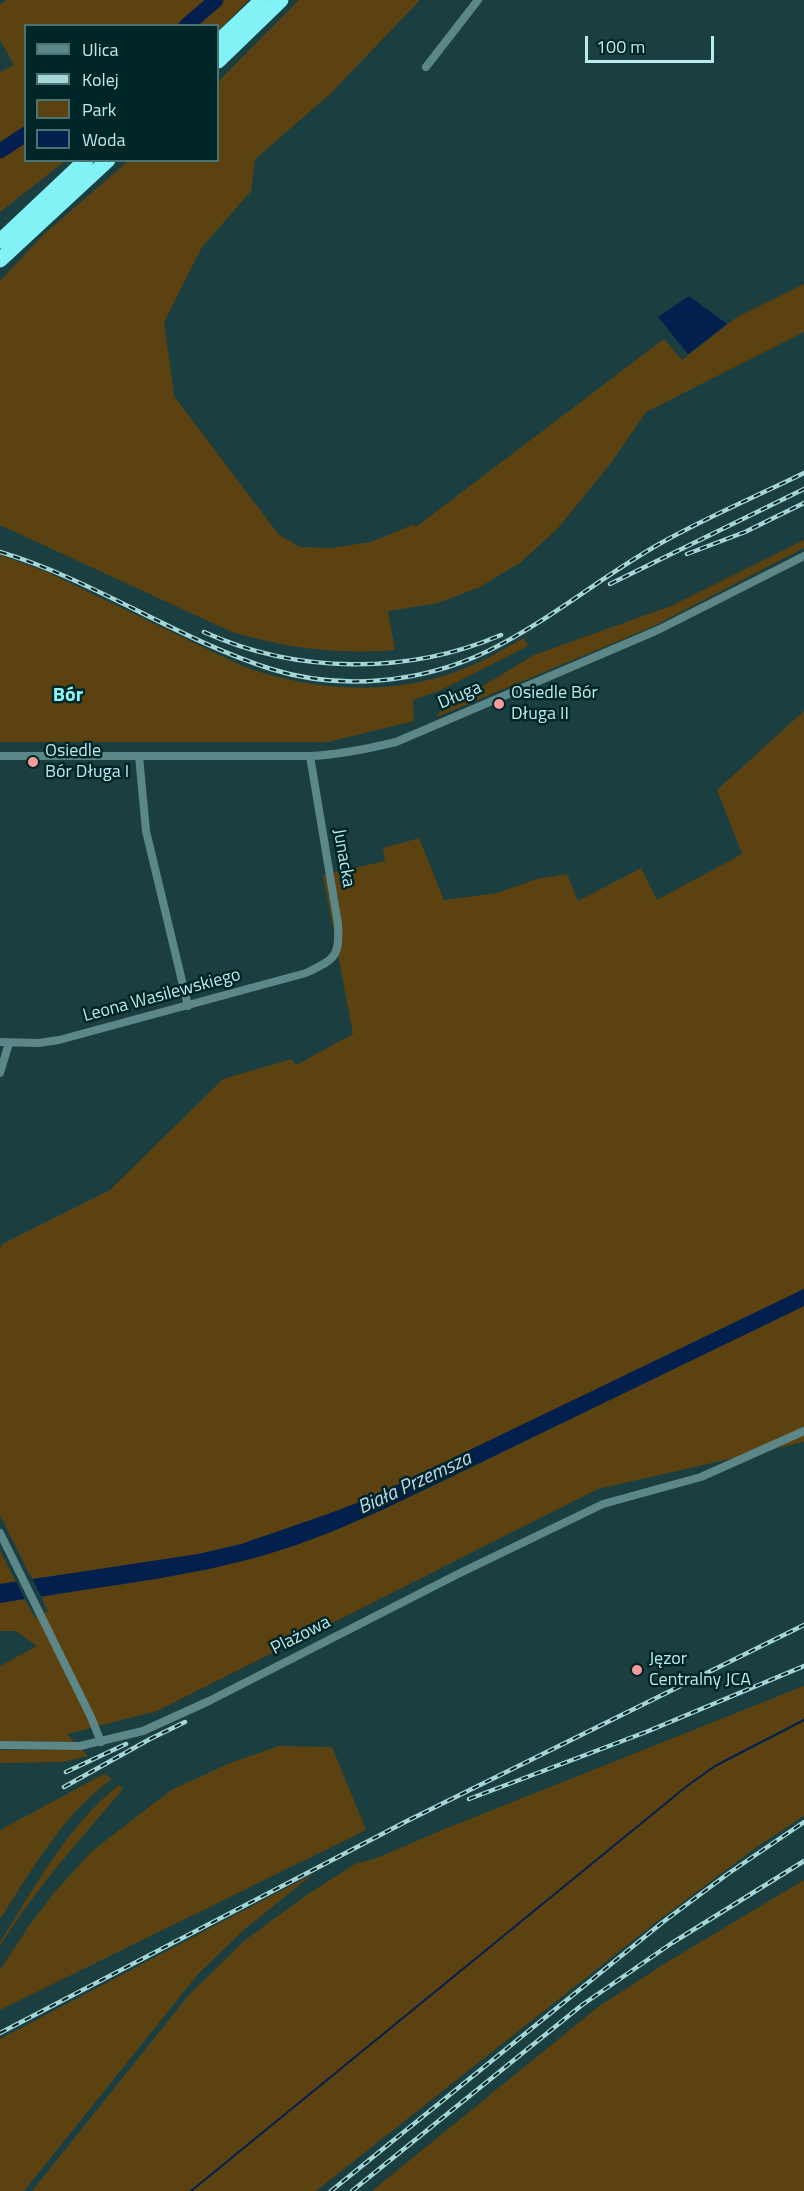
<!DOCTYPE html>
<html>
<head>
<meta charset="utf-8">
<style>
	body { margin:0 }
	#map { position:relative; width:804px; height:2191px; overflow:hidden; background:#1b3f41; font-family:"Titillium Web",sans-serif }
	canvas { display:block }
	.legend { position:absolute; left:24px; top:24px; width:195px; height:138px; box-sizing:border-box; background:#002527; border:2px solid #497476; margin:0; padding:8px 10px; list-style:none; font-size:18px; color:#b7eaec }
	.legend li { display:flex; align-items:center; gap:12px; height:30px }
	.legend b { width:30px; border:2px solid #497476 }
	.scale { position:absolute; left:585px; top:36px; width:129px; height:27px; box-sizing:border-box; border:3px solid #b7eaec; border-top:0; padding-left:8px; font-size:18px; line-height:21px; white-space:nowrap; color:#b7eaec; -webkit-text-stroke:4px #002527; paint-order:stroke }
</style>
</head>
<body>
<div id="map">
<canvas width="804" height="2191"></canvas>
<ul class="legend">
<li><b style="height:8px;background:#5c8788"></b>Ulica</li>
<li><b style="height:8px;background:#a4d5d7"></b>Kolej</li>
<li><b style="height:16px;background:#5b4210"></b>Park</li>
<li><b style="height:16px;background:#021f4d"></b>Woda</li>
</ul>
<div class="scale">100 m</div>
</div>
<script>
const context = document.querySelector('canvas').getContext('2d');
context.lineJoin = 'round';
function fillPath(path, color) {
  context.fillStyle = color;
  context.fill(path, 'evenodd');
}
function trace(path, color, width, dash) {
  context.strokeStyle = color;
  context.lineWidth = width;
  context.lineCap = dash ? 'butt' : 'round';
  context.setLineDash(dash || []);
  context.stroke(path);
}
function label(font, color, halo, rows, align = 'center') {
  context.font = font + ' "Titillium Web",sans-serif';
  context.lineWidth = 5;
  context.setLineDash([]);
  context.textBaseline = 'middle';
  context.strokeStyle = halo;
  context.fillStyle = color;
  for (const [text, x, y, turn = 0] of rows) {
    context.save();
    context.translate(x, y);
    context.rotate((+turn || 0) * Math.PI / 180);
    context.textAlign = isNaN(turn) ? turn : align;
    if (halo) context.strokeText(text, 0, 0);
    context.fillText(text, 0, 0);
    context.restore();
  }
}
fillPath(new Path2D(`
	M6,0H249L218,31V26H26V160L65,161L0,212V72L14,65L0,40V5Z
	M299,0H420L330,94L255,159L251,191L202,247L164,322L174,396L279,535L300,547L331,548L371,542L412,525L417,526L664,339L682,360L737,317L804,284V332L646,412L611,463L558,528L521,562L480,587L438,603L388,611L395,650C339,655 286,648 232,632L0,525V281L44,234L128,161L218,160V82Z
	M804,540V548L654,626L437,717L438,713L534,655L671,606Z
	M0,555L47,572L240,665C308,691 389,697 458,671C481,663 503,649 524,638L528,646L441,690L413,700L414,721L328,742H0Z
	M804,711V1289L368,1499C326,1515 283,1533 239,1545C172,1563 101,1570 32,1579L0,1515V1249L2,1244L110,1190L223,1079L292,1059L296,1065L353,1034L323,875L385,861L383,848L419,838L444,900L497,893L537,879L567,874L578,901L641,868L657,900L742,854L717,790Z
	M804,1306V1442L598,1489L157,1711L67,1734L74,1742L0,1741V1666L37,1646L16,1631H0V1603L25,1599L35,1618L48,1611L41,1597L206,1570L294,1546L334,1531L433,1486Z
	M0,1551L16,1582L0,1584Z
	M804,1686V1816L758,1846L659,1920L316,2191H32L188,1996L244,1941L305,1896L355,1864L377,1858L447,1828Z
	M279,1746L332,1747L366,1830L0,2010V1970L31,1923L54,1893L91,1852L171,1790L230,1763Z
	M0,1750H82L88,1756L63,1762L0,1763Z
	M104,1774L112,1779C62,1815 33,1869 0,1919V1830Z
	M119,1785L123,1789C80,1840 35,1889 0,1946V1942C34,1888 68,1825 119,1785Z
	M313,1874L246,1928L198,1974L24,2191H0V2039Z
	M804,1880V2191H372L598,2007L664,1964Z`), '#5b4210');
fillPath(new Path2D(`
	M689,296L727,324L688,354L658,317Z
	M804,1289V1306L380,1511C336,1530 291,1549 243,1561C163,1581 81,1589 0,1603V1584L198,1554L241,1544L325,1515L368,1499Z`), '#021f4d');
fillPath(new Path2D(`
	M31,1576L43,1600L26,1602L15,1579Z`), '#1b3f41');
trace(new Path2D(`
	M191,2191L687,1786L715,1766L804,1720`), '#021f4d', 2);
trace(new Path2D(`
	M186,26L216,0
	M0,151L26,134`), '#021f4d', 15);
trace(new Path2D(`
	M426,67L478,0
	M0,756H310C339,755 367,749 396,742L658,630L804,556
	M139,756L146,831L188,1006
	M0,1042L39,1043L59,1040L306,973C335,959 340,957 338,924L310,756
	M0,1073L9,1043
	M0,1533L91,1717L101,1742
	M0,1745L80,1746L143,1731L209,1701L458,1574L603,1504L701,1477L804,1431`), '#5c8788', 8);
trace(new Path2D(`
	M218,42L262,0
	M218,61L281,0
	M0,241L86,160
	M0,260L108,160`), '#82f2f7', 15);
const rail = new Path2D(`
	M0,552C94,580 177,639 271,669C341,691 422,683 488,651C549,621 602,576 661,543C707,517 757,496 804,473
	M687,554L745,532L804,503
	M610,584L804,489
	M204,632C296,674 408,675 501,635
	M66,1772L126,1744
	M64,1787L150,1739L185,1722
	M469,1799L646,1732L804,1666
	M0,2033L407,1821L804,1625
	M331,2191L663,1922L729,1873L804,1822
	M352,2191L582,2005L672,1943L804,1861`);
trace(rail, '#a4d5d7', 4.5);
trace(rail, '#002527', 2, [7]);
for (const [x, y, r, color] of [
	[499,704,6,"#f59b9c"],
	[33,762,6,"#f59b9c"],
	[637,1670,6,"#f59b9c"]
]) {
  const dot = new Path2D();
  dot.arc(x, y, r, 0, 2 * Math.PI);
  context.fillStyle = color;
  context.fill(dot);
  trace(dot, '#002527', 2);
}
label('18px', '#b7eaec', '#002527', [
	["Osiedle Bór",511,694],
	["Długa II",511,715],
	["Osiedle",45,752],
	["Bór Długa I",45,773],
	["Jęzor",649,1660],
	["Centralny JCA",649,1681]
], 'left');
label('18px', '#b7eaec', '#002527', [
	["Długa",460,696,-23],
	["Junacka",343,858,80],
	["Leona Wasilewskiego",162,996,-15],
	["Plażowa",301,1636,-27]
]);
label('bold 20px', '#89f9fe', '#002527', [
	["Bór",68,696]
]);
label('italic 20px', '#bfd4f3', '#002527', [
	["Biała Przemsza",415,1484,-25]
]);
</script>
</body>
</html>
